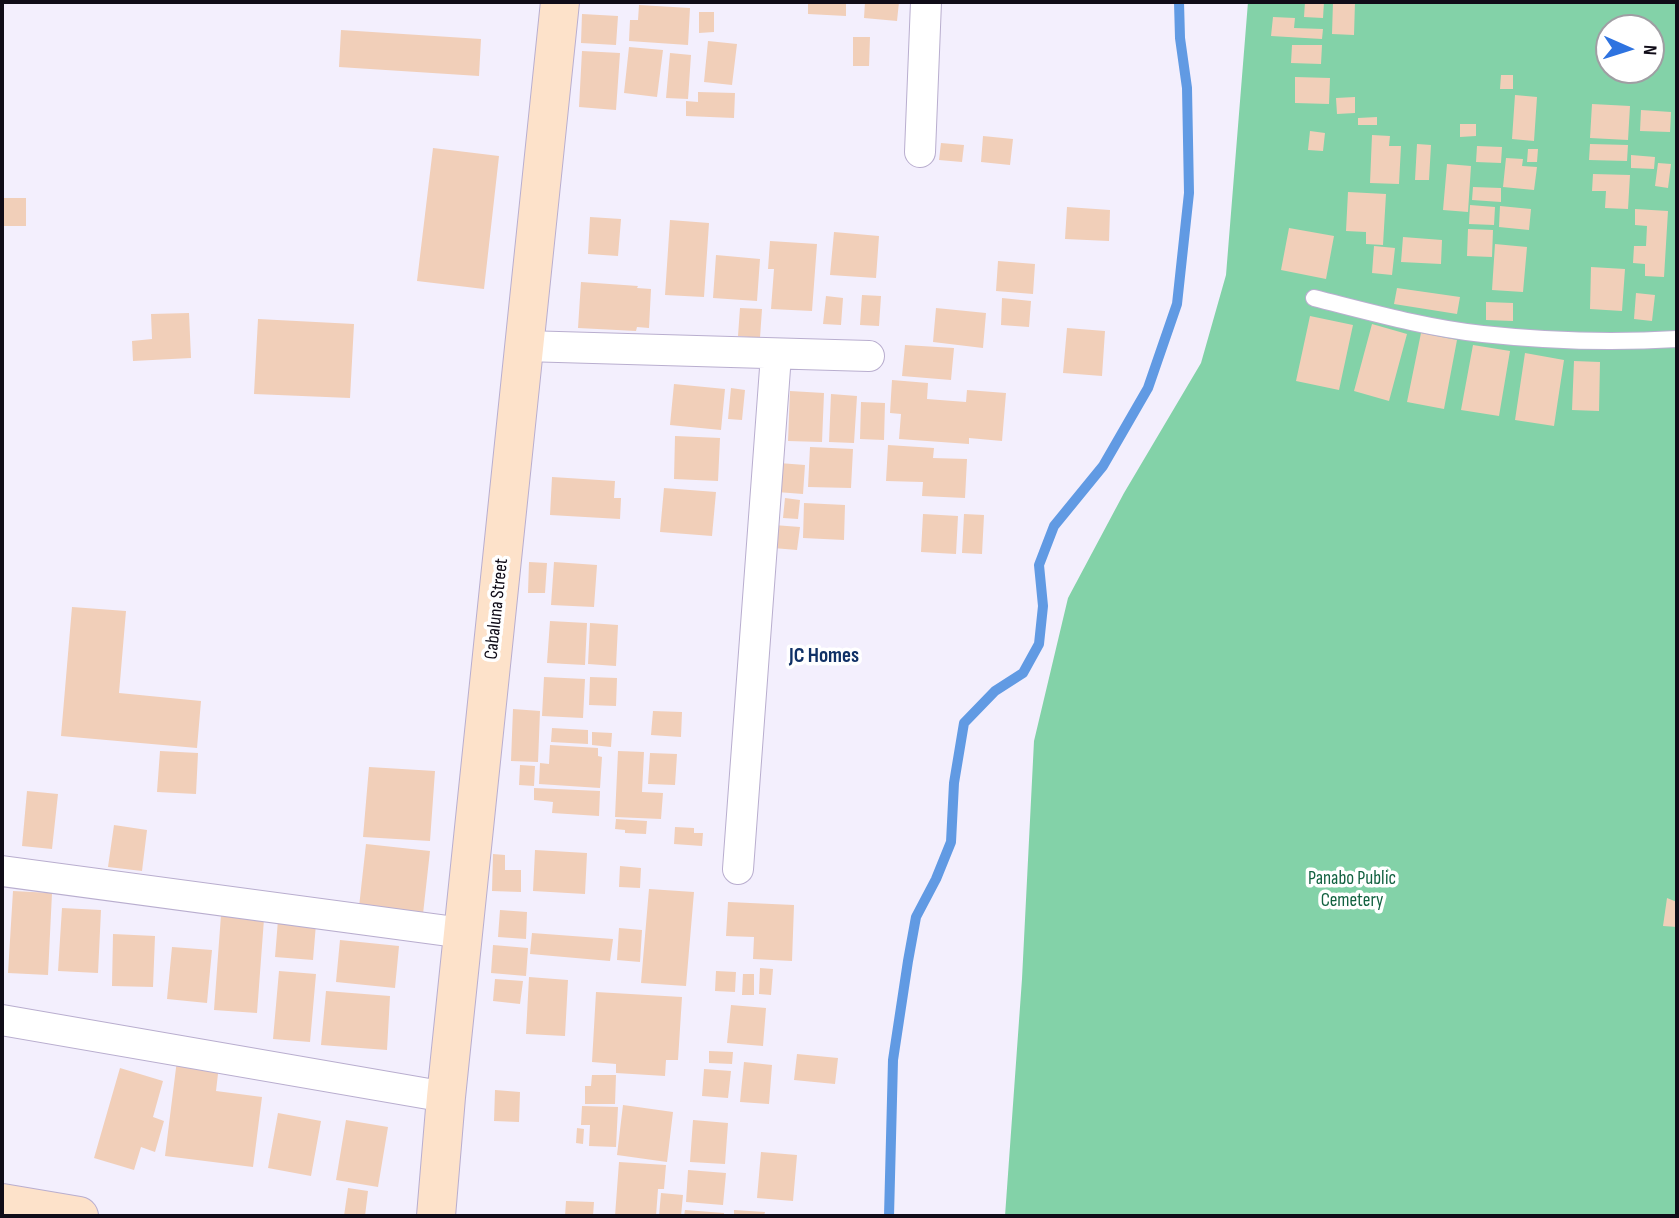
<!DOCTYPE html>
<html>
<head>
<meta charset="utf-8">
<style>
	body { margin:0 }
	#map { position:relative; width:1679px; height:1218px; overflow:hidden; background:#f3effd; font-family:"Sofia Sans Condensed",sans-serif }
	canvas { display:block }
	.frame { position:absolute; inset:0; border:4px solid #100c18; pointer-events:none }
	.north { position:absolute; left:1595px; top:14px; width:70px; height:70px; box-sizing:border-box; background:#fff; border:2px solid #9f9ea3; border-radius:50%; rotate:93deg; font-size:19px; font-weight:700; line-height:28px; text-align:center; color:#100c18 }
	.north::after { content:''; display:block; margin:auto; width:24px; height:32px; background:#2e73e0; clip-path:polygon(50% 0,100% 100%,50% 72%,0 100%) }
</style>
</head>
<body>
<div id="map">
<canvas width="1679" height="1218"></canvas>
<div class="frame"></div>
<div class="north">N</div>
</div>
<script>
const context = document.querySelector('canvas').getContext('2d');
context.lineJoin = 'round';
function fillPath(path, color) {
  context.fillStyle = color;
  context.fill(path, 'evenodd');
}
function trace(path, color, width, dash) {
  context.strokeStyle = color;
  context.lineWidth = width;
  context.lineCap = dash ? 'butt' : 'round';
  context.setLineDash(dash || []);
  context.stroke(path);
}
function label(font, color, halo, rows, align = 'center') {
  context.font = font + ' "Sofia Sans Condensed",sans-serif';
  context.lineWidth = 7;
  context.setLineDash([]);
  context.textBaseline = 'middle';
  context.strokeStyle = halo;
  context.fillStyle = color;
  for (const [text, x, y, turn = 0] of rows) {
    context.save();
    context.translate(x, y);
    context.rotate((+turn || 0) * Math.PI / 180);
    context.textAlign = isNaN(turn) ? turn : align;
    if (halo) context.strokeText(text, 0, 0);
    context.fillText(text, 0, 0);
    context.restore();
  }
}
fillPath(new Path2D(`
	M1248,2H1677V1216H1005L1022,979L1034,741L1068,598L1124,493L1201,363L1226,275ZM1609,28H1651V70H1609Z`), '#83d2a8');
trace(new Path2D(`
	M889,1216L893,1060L908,961L916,917L936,879L951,842L954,783L964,723L995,691L1023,673L1039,644L1043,606L1039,565L1054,526L1103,466L1148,388L1177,304L1189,193L1187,88L1180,38L1179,2`), '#619ae3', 10);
fillPath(new Path2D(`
	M808,2H846V16L808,14Z
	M865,2H899L897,21L864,18Z
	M1305,2H1324L1323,18L1304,17Z
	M1333,2H1355L1354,35L1332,34Z
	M639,5L690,8L688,45L629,41L630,20H638Z
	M699,12H714V32L699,33Z
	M582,14L618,16L616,45L581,43Z
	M1273,17L1295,18L1294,28L1323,29L1322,39L1271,36Z
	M341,30L481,39L479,76L339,67Z
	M853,37H870L869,66H853Z
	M708,41L737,44L732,85L704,82Z
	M1292,45H1322L1321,64L1291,63Z
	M629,47L663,50L657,97L624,93Z
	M582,51L620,53L616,110L579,107Z
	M670,53L691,55L688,99L666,98Z
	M1501,75H1513V89H1500Z
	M1295,77L1330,78L1329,104L1295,103Z
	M698,92L735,93L734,118L686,116V101L698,102Z
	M1515,95L1537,97L1534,141L1512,139Z
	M1355,97V113L1337,114L1336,98Z
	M1592,104L1630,106L1628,140L1590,138Z
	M1641,110L1671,112L1670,132L1640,131Z
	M1377,117V125H1358V118Z
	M1460,124H1476V136L1460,137Z
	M1310,131L1325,133L1323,151L1308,150Z
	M1372,135L1390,136L1389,146H1401L1399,184L1370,183Z
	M983,136L1013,139L1010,165L981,162Z
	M941,143L964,145L962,162L939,160Z
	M1417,144L1431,145L1429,180H1415Z
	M1590,144L1628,145L1627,161L1589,160Z
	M1477,146L1502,147L1501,163L1476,162Z
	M433,148L499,156L484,289L417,281Z
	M1528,149H1538L1537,162H1527Z
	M1631,155L1655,157L1654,169L1631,168Z
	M1506,158L1523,159L1522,166L1537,167L1534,190L1503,187Z
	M1658,163L1671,164L1668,188L1655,186Z
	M1447,164L1471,166L1468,212L1443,210Z
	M1593,174L1630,175L1628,209L1605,208L1606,191H1592Z
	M1473,187L1501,188V202L1472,200Z
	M1348,192L1386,194L1383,245L1366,244V232L1346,231Z
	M2,198H26V226H2Z
	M1470,205L1495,207L1494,225L1469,224Z
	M1500,206L1531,209L1529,230L1499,227Z
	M1067,207L1110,210L1109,241L1065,239Z
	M1635,209L1668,211L1664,277L1645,276V264L1633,263L1634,246H1646L1647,226L1635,225Z
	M590,217L621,219L618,256L588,254Z
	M670,220L709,223L704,297L665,295Z
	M1289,228L1334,236L1326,279L1281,270Z
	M1468,229L1493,230L1492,257L1467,256Z
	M834,232L879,236L876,278L830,275Z
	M1403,237L1442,240L1441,264L1401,262Z
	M770,241L817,244L812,311L771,309L774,269H768Z
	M1495,244L1527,247L1523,292L1492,290Z
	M1374,246L1395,248L1392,275L1372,273Z
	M716,255L760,259L757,301L713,298Z
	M998,261L1035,264L1033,294L996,291Z
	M1591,267L1625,269L1622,311L1590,309Z
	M581,282L638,286L637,288L651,289L649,328L637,327L636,331L578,328Z
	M1397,288L1460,297L1457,314L1394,304Z
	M1636,293L1655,295L1652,321L1634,319Z
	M862,295L881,296L879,326L860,325Z
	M826,296L843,298L841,325L823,324Z
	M1002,298L1031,301L1029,327L1001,325Z
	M1486,302L1513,303V321L1486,320Z
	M740,308L762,309L760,338L738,336Z
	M936,308L986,313L983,348L933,342Z
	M189,313L191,358L133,361L132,341L152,339L151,314Z
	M1310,316L1353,325L1339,390L1296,381Z
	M258,319L354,324L350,398L254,394Z
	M1372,324L1407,334L1389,401L1354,391Z
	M1067,328L1105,331L1102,376L1063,373Z
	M1421,333L1457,340L1444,409L1407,402Z
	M905,345L954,348L951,380L902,376Z
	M1473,345L1510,351L1499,416L1461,410Z
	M1525,353L1564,360L1554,426L1515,420Z
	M1574,361L1600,362L1599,411L1572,410Z
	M892,380L928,383L927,399L966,402L967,390L1006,393L1002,441L969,438V444L899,439L901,414L890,413Z
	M674,384L725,389L721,430L670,425Z
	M731,388L745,390L742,420L728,419Z
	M790,391L824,393L822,442L788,441Z
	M831,394L857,396L854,443L829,442Z
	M861,402L885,403L884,440L860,439Z
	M675,436L720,438L718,481L674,479Z
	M888,445L934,448L933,458L967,459L965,498L922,496L923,482L886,481Z
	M810,447L853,449L851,488L808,487Z
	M779,463L805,465L803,494L777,492Z
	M552,477L615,481L614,498H621L620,519L550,515Z
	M664,488L716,492L712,536L660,532Z
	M785,498L800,500L798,519L783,518Z
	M804,503L845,505L844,540L803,538Z
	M923,514L958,516L956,554L921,552Z
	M964,514L984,515L982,554L962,553Z
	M774,525L800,527L797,550L773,548Z
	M529,562L547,563L545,593H528Z
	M554,562L597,565L594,607L551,605Z
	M72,607L126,611L119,693L201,701L197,748L61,736Z
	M550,621L587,623L585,665L547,663Z
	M590,623L618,625L616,666L588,664Z
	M544,677L585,679L583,718L542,716Z
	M590,677L617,678L616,706L589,705Z
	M513,709L540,711L538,762L511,761Z
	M653,711L682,712L681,737L651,735Z
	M552,728L588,730V744L551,742Z
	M592,732L612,733L611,747L592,745Z
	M550,745L598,748V756L602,757L600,788L539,784L540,763L549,764Z
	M160,751L198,753L196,794L157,792Z
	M618,751L644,752L642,792L663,793L661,819L615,817Z
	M650,753L677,754L675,785L648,784Z
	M520,765L535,766L534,786L519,785Z
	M369,767L435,771L430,841L363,837Z
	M534,788L600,791L599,816L552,813L553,802L534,800Z
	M27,791L58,794L52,849L22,846Z
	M616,819L647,821L646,834L625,833V830L615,829Z
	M114,825L147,830L142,871L108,867Z
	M675,827L694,828V833H703L702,846L674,844Z
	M366,844L430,851L423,914L359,907Z
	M535,850L587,853L585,894L533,891Z
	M493,854L505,855V870H521V892L492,891Z
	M620,866L641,868L640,888L619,887Z
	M649,889L694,892L686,986L641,983Z
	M13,891L52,893L48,975L8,973Z
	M1667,898L1677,902V927L1663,926Z
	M728,902L794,905L792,961L753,959L754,937L726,936Z
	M62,908L101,910L98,973L58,971Z
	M500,910L527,912L526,939L498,937Z
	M221,915L264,919L257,1013L214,1010Z
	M278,920L316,924L313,960L275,957Z
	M619,928L642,930L640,962L617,960Z
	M532,933L613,939L610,961L530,954Z
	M113,934L155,936L153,987L112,986Z
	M340,940L399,946L395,988L336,982Z
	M493,945L528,948L526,976L491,973Z
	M172,947L212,950L207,1003L167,999Z
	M760,968L773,969L771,995L759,994Z
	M279,971L316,974L310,1042L273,1039Z
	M716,971L736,972L735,992L715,991Z
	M743,974H754V995H742Z
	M529,977L568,980L565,1036L526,1034Z
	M495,979L523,981L520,1004L493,1001Z
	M326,991L390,996L387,1050L321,1045Z
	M596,992L682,997L678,1060H666L665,1076L616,1073V1064L592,1062Z
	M731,1005L766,1008L763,1046L727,1043Z
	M709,1051L733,1052L732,1064L709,1063Z
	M797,1054L838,1058L835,1084L794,1080Z
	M177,1060L219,1065L216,1091L262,1097L253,1167L165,1156Z
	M744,1062L772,1065L769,1104L740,1102Z
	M120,1068L163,1081L153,1117L164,1121L155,1152L141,1147L134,1170L94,1158Z
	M704,1069L731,1071L728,1098L702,1096Z
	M592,1075H616L615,1104H585V1086H591Z
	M495,1090L520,1092L519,1122L494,1121Z
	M623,1105L673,1112L667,1162L617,1155Z
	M582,1106L618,1107L616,1147L589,1146L590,1125H581Z
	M278,1113L321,1121L311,1176L268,1168Z
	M346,1120L388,1127L378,1187L336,1180Z
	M693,1120L728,1123L725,1164L690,1162Z
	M577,1128L584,1129L583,1144L576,1143Z
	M761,1152L797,1155L793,1201L757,1198Z
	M619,1162L666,1165L664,1189H658L656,1216H615Z
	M688,1170L726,1173L723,1205L686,1202Z
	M348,1188L368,1191L365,1216H344Z
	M661,1193L683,1195L681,1216H659Z
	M566,1201L594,1202L593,1216H565Z
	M685,1210L724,1213V1216H684Z
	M734,1210L765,1212L764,1216H734Z`), '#f1cfb9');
const lane = new Path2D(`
	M1314,298C1370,312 1426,328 1483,334C1548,341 1613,343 1677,339`);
const street = new Path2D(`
	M920,152L926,2
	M524,346L869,356
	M738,869L776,355
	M2,871L463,933
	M2,1020L446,1097`);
const secondary = new Path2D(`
	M2,1203L79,1216
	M436,1216L446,1097L560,2`);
trace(lane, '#b9aecf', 18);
trace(street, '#b9aecf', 32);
trace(secondary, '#b9aecf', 40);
trace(lane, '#fff', 16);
trace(street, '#fff', 30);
trace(secondary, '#fde2ca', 38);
label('19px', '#100c18', '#fff', [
	["Cabaluna Street",497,609,-84]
]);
label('19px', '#136241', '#fff', [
	["Panabo Public",1352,879],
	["Cemetery",1352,901]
]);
label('bold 21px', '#103166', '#fff', [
	["JC Homes",824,657]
]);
</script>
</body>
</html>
